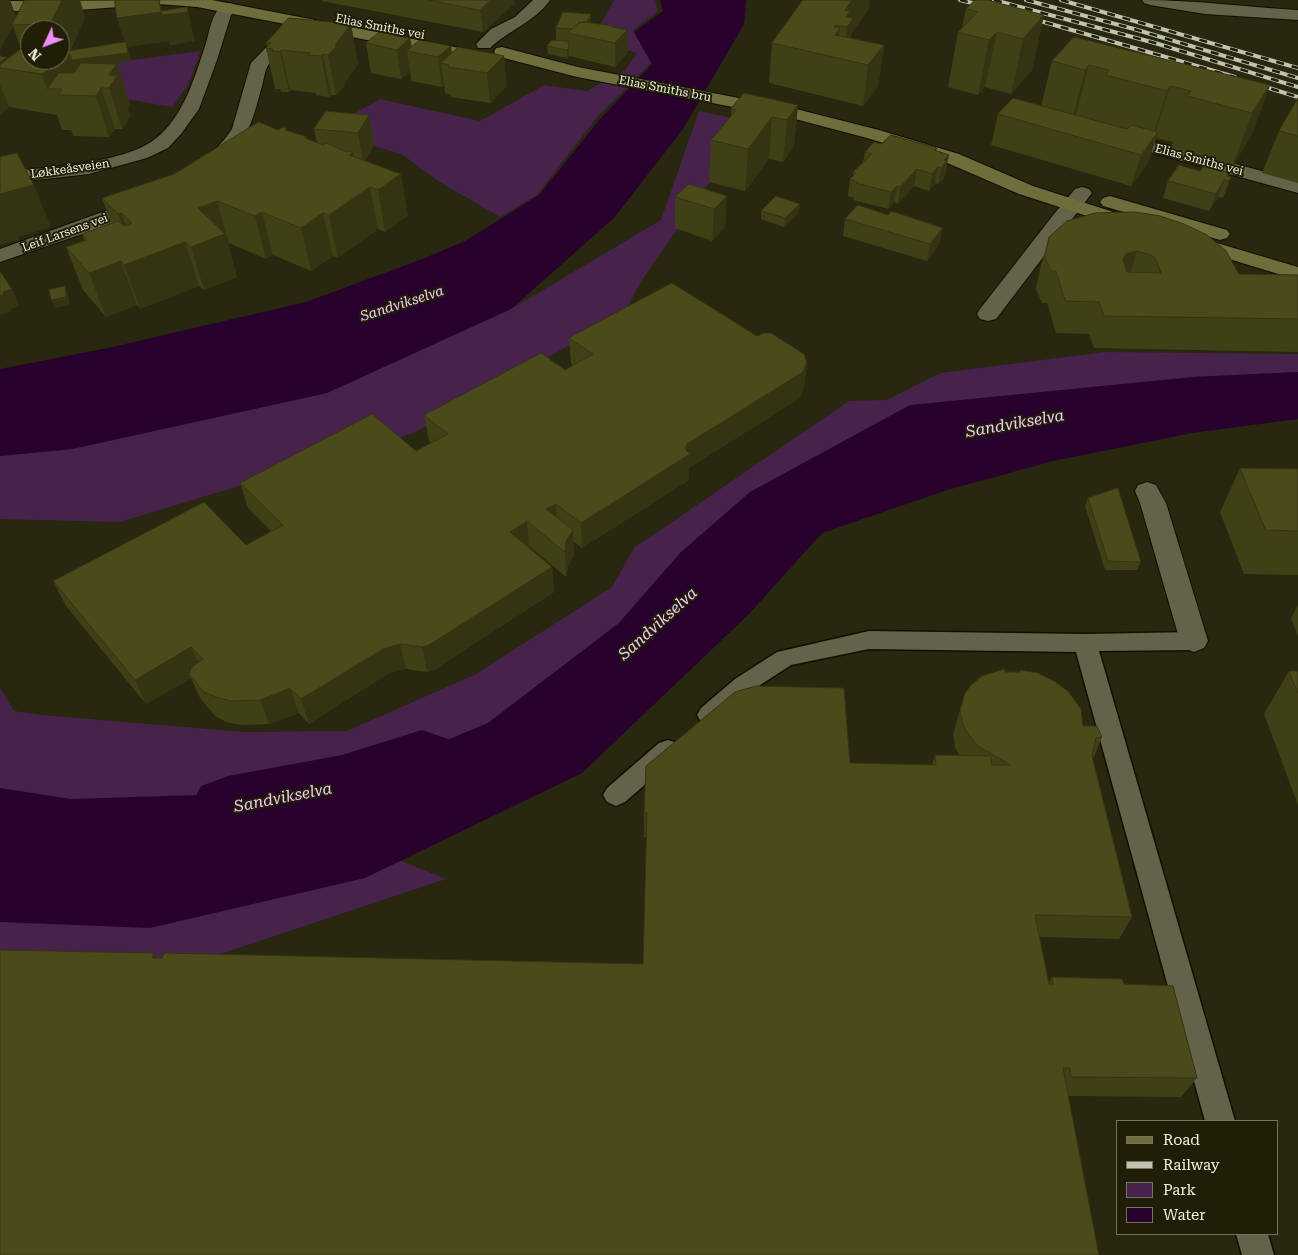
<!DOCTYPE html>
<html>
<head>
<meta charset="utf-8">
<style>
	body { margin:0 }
	#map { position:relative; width:1298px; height:1255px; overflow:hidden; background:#28270f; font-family:"Roboto Serif",serif }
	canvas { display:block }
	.legend { position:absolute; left:1116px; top:1120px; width:162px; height:115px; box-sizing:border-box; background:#1f1e06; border:1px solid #73735e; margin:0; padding:6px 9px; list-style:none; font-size:15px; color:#f2f2e3 }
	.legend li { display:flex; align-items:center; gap:10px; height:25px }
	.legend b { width:25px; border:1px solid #73735e }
	.north { position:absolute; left:20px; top:20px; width:50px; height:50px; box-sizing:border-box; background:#1f1e06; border:1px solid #73735e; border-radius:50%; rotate:227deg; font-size:14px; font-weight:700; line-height:20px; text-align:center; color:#f2f2e3 }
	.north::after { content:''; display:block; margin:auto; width:18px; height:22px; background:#ef8bf7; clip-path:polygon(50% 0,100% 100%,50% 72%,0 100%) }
</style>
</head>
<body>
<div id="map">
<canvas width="1298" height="1255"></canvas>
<ul class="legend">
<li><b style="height:6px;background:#6e6d3c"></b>Road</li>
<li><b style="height:6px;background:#c2c2b1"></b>Railway</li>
<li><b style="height:14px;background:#47224b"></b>Park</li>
<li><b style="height:14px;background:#28022c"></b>Water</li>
</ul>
<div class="north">N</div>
</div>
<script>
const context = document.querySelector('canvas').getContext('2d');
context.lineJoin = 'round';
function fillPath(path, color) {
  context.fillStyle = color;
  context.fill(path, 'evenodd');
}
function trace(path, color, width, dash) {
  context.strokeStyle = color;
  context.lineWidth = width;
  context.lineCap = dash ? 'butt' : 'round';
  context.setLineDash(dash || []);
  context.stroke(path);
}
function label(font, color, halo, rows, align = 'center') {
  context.font = font + ' "Roboto Serif",serif';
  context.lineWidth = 4;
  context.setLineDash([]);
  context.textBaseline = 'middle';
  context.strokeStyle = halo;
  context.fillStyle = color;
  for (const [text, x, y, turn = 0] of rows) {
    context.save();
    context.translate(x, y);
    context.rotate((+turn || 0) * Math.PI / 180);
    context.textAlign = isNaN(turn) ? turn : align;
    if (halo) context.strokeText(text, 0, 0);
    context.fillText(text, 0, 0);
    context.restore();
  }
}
fillPath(new Path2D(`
	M614,0H655L658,11L633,30L651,63L597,117L537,195L500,217L438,181L403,155L325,130L380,99L480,121L544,85L587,91L626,69L637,53L592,40Z
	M201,51L188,85L172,107L0,77Z
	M699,111L752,122L642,280L623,315L414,433L120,522L0,519V456L72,449L327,393L511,309L661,220Z
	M1105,352L1298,354V372L1193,377L681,552L619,623L488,723L326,791L261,804L446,879L178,968L0,952V688L14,711L43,715L244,732L347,731L476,674L612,587L634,548L849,401L887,400L940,373Z`), '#47224b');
fillPath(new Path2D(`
	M660,0H746L744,24L683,129L614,218L511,309L327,393L72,449L0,456V369L108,348L306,302L425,258L465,241L539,195L601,118L652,64L634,32L663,11Z
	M1298,372V419L1192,433L1053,461L947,490L822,533L749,614L582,773L365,878L150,928L0,922V788L71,799L326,791L488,723L619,623L681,552L750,492L910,405L1193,377Z`), '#28022c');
fillPath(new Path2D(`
	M422,730L448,739L459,761L448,783L342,819L228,842L201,832L189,809L201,786L228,776L342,755Z`), '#28022c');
const lane = new Path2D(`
	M869,631L1085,634L1194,632L1202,635L1205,641L1202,647L1194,650L1099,651L1235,1121H1205L1076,652L869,649L791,665L751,691L717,722L709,725L701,722L697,715L701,708L735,679L777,652Z
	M668,740L677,743L680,750L677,757L625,802L616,806L607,802L603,795L607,788L659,743Z
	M1236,1234H1268L1274,1255H1242Z`);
const street = new Path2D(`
	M533,0H550C535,22 509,30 490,48H478L476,44L491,29L515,17Z
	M1142,0C1194,0 1246,7 1298,10V20L1205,14L1150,5L1144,3Z
	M230,3L236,5L238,8L231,15L217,60L199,109L181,134L168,148L147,158L89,174L0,184V172C40,168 124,164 155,139C184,117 195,76 206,43C209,33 211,19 217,11C221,7 225,4 230,3Z
	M295,27L301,29L303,32C295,44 278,51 269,64C265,69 264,79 262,86C254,115 250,136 227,158C220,165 215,170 204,167L202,163L224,140L232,129L251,63L274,39L289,29Z
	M1116,131L1298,181V193L1109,141L1107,137L1109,133Z
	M1082,187L1089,189L1092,193L996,319L988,321L980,319L977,314L980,309L1054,214L1075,189Z
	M144,197L151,199L154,203L151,207L97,229L0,262V249Z
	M1147,482L1156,485L1166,503L1208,641L1204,648L1194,652L1184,648L1180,641L1140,503L1135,491L1138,485Z`);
const secondary = new Path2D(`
	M212,0L470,50L476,51L478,55L476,59L470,60L197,7L158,4L66,11H0V1Z
	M502,47L578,67L796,109L879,130L959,154L1033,186L1138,220L1141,224L1138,228L1131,230L1124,228L1019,194L945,162L867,138L795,119L577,77L496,56L494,52L496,48Z
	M1110,196L1227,230L1230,234L1227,238L1220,240L1103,206L1100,202L1103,198Z
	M1190,235L1298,267V280L1183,245L1180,241L1183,237Z`);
trace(lane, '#111000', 3);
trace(street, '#111000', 2);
trace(secondary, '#111000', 2);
fillPath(lane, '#636349');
fillPath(street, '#636349');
fillPath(secondary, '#6e6d3c');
const rail = new Path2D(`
	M960,0L985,6
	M994,0L1155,43L1298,87
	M1026,0L1134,29L1298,78
	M1061,0L1298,68
	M1030,18L1235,77
	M1256,84L1298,97`);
trace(rail, '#c2c2b1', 4);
trace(rail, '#1f1e06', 2.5, [8]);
fillPath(new Path2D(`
	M0,0H10L16,18L85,17L70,51L125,42L117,18L115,0H159L162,11L195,41L170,45L169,41L127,47L131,61L108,64H117L130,105L128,109L130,116L122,129H115L109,137L73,136L71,130H62L57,115L9,107L0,114V56L7,57L8,59L21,49L13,26L0,50ZM30,30H60V60H30Z
	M322,0H514L515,3L483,32L322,1Z
	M803,0H870L869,8L851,34V39L884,45L878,86L863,106L769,83L772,43Z
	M966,9L1044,15L1032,70L1011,94L985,87L978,95L948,87L958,32L962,28Z
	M591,14V23L614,26V28L628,53L615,67L569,56L567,58L548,54L547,46L556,41V28Z
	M351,24L358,64L344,84L345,86L336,95H331L329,97L316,95V93L290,90L289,92H281L280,89H275L266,48L267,47L266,43Z
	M410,38L412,47L451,46L452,54L459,47L507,86L490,103L451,97V95L445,93L444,85L442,87L411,81L410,72L401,79L371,73L366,43Z
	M1052,61L1270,85L1251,136L1233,165L1171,148L1173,142L1156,138L1148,163L1131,186L991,145L998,114L1041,106Z
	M1298,98V183L1262,173L1279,131Z
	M798,105L794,146L783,162L769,159L745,191L709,182L711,140L731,116V109Z
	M369,115L374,145L365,161L408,216L385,232L378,229L338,258L333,256L311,271L273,255L266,259L229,243L228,244L237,277L204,290L199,286L140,309L137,305L106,317L83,290L66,247L84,241L82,234L111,224L102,198L174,174L278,130L287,131L317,143L314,129Z
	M937,148L936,151L946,171L944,178L938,184L935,183L929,191L914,186L898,204L894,202L888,209L853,200L854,198L848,196L850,179L853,177V172L863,162L865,152Z
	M1200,171L1229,173L1228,176L1231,177L1223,198L1218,197L1209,211L1163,198L1168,181Z
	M727,196L725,227L712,241L675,228V197Z
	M800,204L799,212L784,227L761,219V211Z
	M845,219L939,245L927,261L843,236Z
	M1049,237L1226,251L1239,274L1298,275V352L1094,348L1089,334L1056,333L1047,303H1042L1036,289L1040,269Z
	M757,336L807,362L804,387L800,398L689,468V480L582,548L573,541L574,556L568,566L566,577L529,546L528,547L552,567L554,592L434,670L427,672L406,669L389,673L309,724L299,713L269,724L241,725L226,722L215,716L200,698L191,678L146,704L66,606L53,581L246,545L271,531L248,508L240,483L416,451L431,443L429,441L424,415L565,370L573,365L571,363L569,338Z
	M1240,468L1298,469V575L1244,574L1220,512Z
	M1088,498L1141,562L1137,570H1105L1085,506Z
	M1298,605V636L1291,618Z
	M1020,670L1083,726L1102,737L1093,759L1132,917L1119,939L1039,937L1049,983L1052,977L1124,984L1197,1078L1181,1097L1068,1096L157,958L643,964L647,837H644V813L850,763L932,765L935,755H959L955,747L953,734L965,693L1005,672H1020Z
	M1289,671H1298V805L1264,714Z`), '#404017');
fillPath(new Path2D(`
	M0,0H10L17,19L12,25L13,26L0,50Z
	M62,0H80L85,17L68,54L69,53L126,47L117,18L159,0L163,15L187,7L195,41L170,45L169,41L127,47L131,61L75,68L83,94L62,89H47L42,74L60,58V30H52L50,24Z
	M491,0H514L515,3L483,32L480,10Z
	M852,0H870L869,8L851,34L848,58L843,59L847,27L845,10Z
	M591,14V29L584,30Z
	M1044,15L1032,70L1011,94L1023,39Z
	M351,24L358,64L344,84L345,86L336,95L328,55Z
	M840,28L837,58L835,35Z
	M627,30L628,53L615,67V43Z
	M997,32L985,87L978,95L989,40Z
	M410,38L412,52L407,51L410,72L401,79L397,50Z
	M884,45L878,86L863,106L868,65Z
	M451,46L453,68L449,65L441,63L444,85L442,87L438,57Z
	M569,48V56L567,58V50Z
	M281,50L290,90L289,92L280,52Z
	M323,54L331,95L329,97L321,56Z
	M504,56L507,86L490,103L487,73Z
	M7,57L11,69L0,68V60Z
	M117,64L130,105L128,109L130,116L122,129L109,88V75Z
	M1089,65L1076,115L1072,120L1085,70Z
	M0,84L9,107L0,114Z
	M1270,85L1251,136L1233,165L1252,113Z
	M1170,86L1154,137L1151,142L1167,91Z
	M101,88L115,129L109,137L96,96Z
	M798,105L794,146L783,162L787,120Z
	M369,115L374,145L363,164L358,133Z
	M772,117L769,159L745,191L748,149Z
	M1158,132L1148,163L1131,186L1141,155Z
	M353,153L361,193L370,187L378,229L338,258L329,215L349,155Z
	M949,155L944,178L938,184L941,168L944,160Z
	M938,167L935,183L929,191L932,174Z
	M917,169L914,186L898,204L900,187Z
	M401,174L408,216L385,232L378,190Z
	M1224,180L1218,197L1209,211L1216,194Z
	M34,185L51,227L18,237L19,240L0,245V194Z
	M897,186L894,202L888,209L891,192Z
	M727,196L725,227L712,241L714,209Z
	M217,201L229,243L228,244L237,277L204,290L191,247L198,208Z
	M800,204L799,212L784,227L785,218Z
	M262,212L273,255L266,259L255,216Z
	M122,213L136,256L133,257L118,214Z
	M323,213L333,256L311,271L301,228Z
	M943,228L939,245L927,261L930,244Z
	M185,242L199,286L140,309L124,265Z
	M1137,251L1127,283L1123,259L1126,254Z
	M121,261L137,305L106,317L89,273Z
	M65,286L68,295L70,305L55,308L51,300Z
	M12,289L20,306L11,309L12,311L0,315V296L3,292Z
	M807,362L804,387L800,398L689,468V480L582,548L581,523L685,449L687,444Z
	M556,504L558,529L546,509Z
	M527,521L529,546L513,557L510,532Z
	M573,530L574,556L568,566L566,577L565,552L566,541Z
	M552,567L554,592L434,670L427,672L422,647Z
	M400,644L406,669L389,673L309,724L301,699L383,649Z
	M191,647L202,671L189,674L191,678L146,704L135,680Z
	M290,688L299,713L269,724L260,700Z
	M154,953L167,974L152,958Z`), '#343413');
const building = new Path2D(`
	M25,0H62L50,24L12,25Z
	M115,0H159L161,11L187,7L188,12L162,15L161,12L117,18Z
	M429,0H491L480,10Z
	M803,0H852L845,10L850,11L846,17L853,18L847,27L835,25L834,27L840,28L835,35L884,45L868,65L772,43Z
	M975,0H987L1044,15L1023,39L997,32L989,40L958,32L978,12L966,9Z
	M563,12L591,14L587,22L578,23L572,29L556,28Z
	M289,18L351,24L335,45L337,46L328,55L323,54L321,56L308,55L310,53L281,50L280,52L272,51L273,49L266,48L271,43H266Z
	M585,22L614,26L612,27L627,30L615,43L568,33L578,23Z
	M380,32L410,38L397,50L366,43Z
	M1074,37L1270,85L1252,113L1187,96L1191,91L1170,86L1167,91L1105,75L1109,70L1089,65L1085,70L1052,61Z
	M420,40L451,46L438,57L407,51Z
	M552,40L568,41L569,48L567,50L547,46Z
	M126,42L128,53L72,60L69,53L62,52Z
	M25,46L30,47V60H60V52L69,53L42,74L0,68V65Z
	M459,47L504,56L487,73L448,67L449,65L441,63Z
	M0,56L7,57L0,62Z
	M81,63L117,64L109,75L117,76L109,88H101L96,96L58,95L62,89H47L59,73H74Z
	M744,93L798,105L787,120L772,117L748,149L711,140L736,110L731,109Z
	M1013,98L1127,129L1131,125L1158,132L1141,155L998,114Z
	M1298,98V136L1279,131Z
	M326,111L369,115L358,133L314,129Z
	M259,122L278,130L283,127L287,129L285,130L308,137L305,138L323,145L326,143L347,152L349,151L353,153L349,155L401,174L378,190L370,187L329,215L323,213L301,228L262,212L255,216L217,201L198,208L225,234L191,247L185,242L124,265L121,261L89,273L66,247L87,240L82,234L118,221L124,226L132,223L122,213L118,214L102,198L174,174Z
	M891,135L937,148L934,150L949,155L944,160L947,161L941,168L938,167L932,174L917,169L900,187L897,186L891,192L856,183L857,182L850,179L856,173L853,172L872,154L865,152L874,142L881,144Z
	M17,153L34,185L0,194V157Z
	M1179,165L1200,171L1204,166L1229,173L1227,176L1231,177L1229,181L1224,180L1216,194L1168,181Z
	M689,184L727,196L714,209L675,197Z
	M776,196L800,204L785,218L761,211Z
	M858,205L888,215L891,211L943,228L930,244L845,219Z
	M1135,212L1160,216L1184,224L1207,235L1226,251L1239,274L1298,275V319L1104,316L1099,302L1065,301L1056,271H1051L1045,257L1049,237L1067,221L1095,213ZM1137,251L1151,255L1156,259L1161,273L1127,272L1123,259L1126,254Z
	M0,271L12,289L3,292L4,294L0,296Z
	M672,283L757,336L764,333H771L804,354L807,362L803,372L687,444L685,449L690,454L581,523L556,504L546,509L573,530L566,541L565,552L527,521L510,532L552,567L429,645L422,647L400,644L383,649L301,699L290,688L260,700L231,701L216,697L204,692L189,674L191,668L203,659L191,647L135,680L53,581L204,502L246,545L283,525L240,483L372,414L416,451L448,434L424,415L541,353L565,370L593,354L569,338Z
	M65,286L66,297L51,300L49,290Z
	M1240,468L1298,469V531L1266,530Z
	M1118,488L1141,562L1108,561L1088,498Z
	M1005,669V672H1020V670L1038,673L1054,681L1068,691L1081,709L1083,726H1097L1102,737L1096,738L1092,756L1132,917L1035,915L1049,984H1053L1052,977L1122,979L1124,984L1173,986L1197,1078L1071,1077L1070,1068H1063L1099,1255H0V950L154,953L152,958H162L164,953L643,964L647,813H644L646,766L735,692L756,686L844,688L850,763L936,765L935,755L990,756L992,765H1010L978,746L969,735L962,723L960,710L965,693L971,685L982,676Z
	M1289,671H1298V693Z`);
fillPath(building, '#4b4a1b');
trace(building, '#343413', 1);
label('12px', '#f2f2e3', '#1f1e06', [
	["Elias Smiths vei",380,27,11],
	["Elias Smiths bru",665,89,11],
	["Elias Smiths vei",1199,160,15],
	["Løkkeåsveien",70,169,-8],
	["Leif Larsens vei",65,233,-20]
]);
label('italic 14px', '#f7c8fa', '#1f1e06', [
	["Sandvikselva",402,304,-18]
]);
label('italic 16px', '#f7c8fa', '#1f1e06', [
	["Sandvikselva",1015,424,-10],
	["Sandvikselva",658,624,-42],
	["Sandvikselva",283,798,-11]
]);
</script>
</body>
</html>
